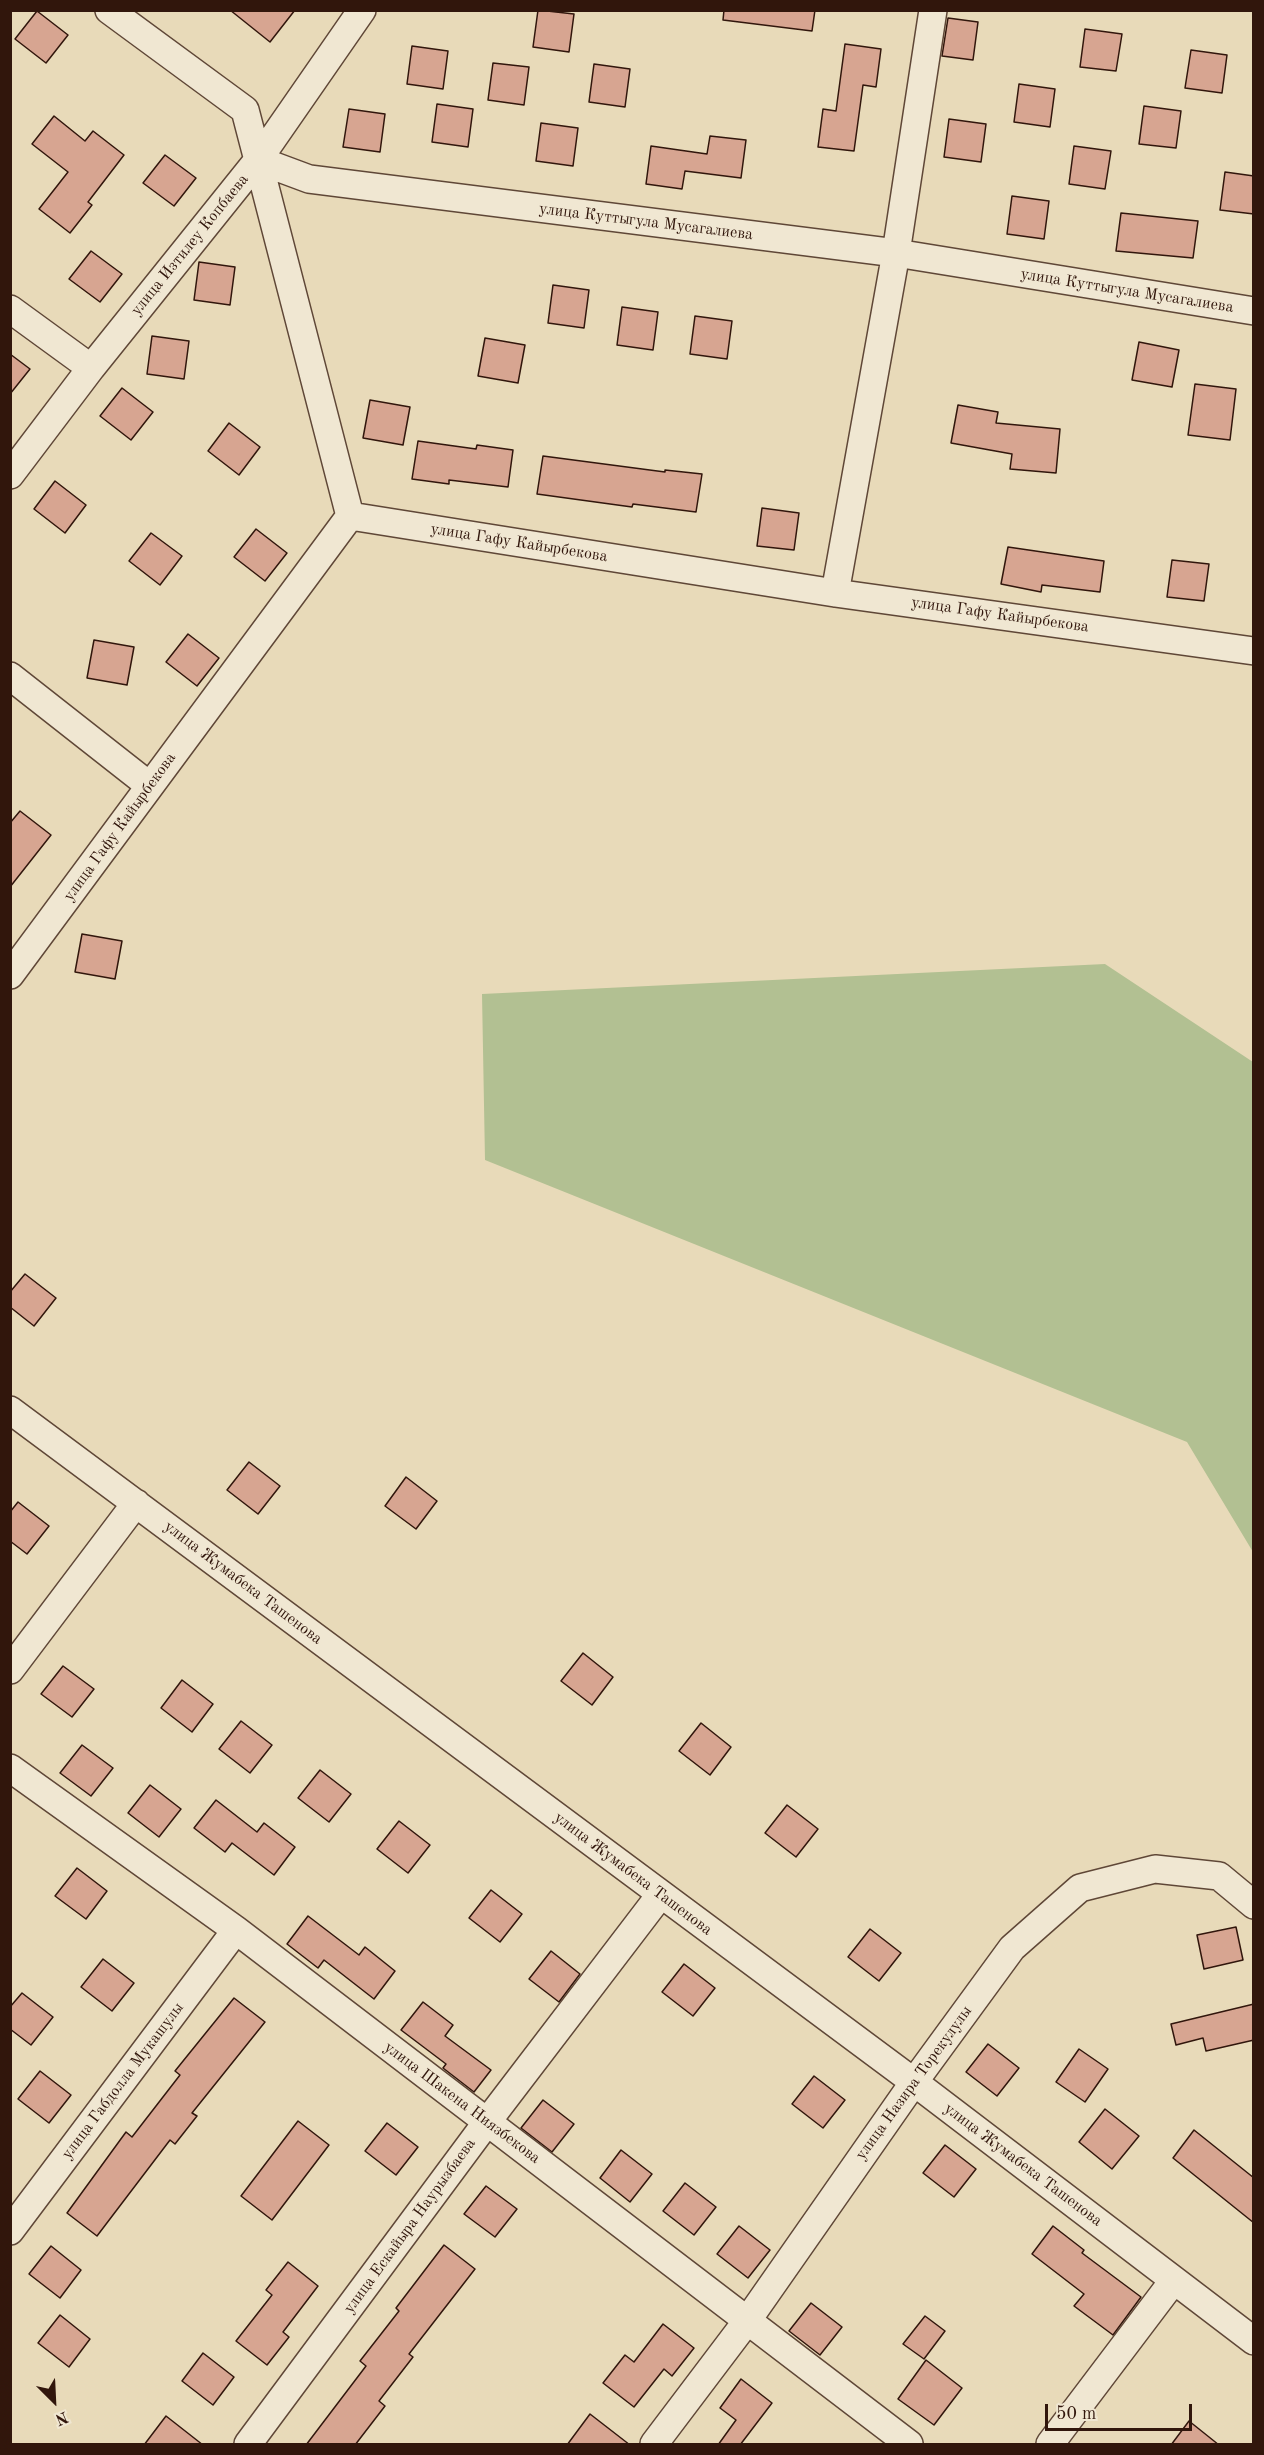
<!DOCTYPE html>
<html>
<head>
<meta charset="utf-8">
<style>
	body { margin:0 }
	#map { position:relative; width:1264px; height:2455px; overflow:hidden; background:#e8dab9; font-family:"Old Standard TT",serif }
	canvas { display:block }
	.frame { position:absolute; inset:0; border:12px solid #31160c; pointer-events:none }
	.north { position:absolute; left:24px; top:2371px; width:60px; height:60px; -webkit-text-stroke:4px #f0e7d2; paint-order:stroke; rotate:156deg; font-size:16px; font-weight:700; line-height:24px; text-align:center; color:#31160c }
	.north::after { content:''; display:block; margin:auto; width:21px; height:27px; background:#31160c; clip-path:polygon(50% 0,100% 100%,50% 72%,0 100%) }
	.scale { position:absolute; left:1045px; top:2404px; width:147px; height:27px; box-sizing:border-box; border:3px solid #31160c; border-top:0; padding-left:8px; font-size:18px; line-height:21px; white-space:nowrap; color:#31160c; -webkit-text-stroke:4px #f0e7d2; paint-order:stroke }
</style>
</head>
<body>
<div id="map">
<canvas width="1264" height="2455"></canvas>
<div class="frame"></div>
<div class="north">N</div>
<div class="scale">50 m</div>
</div>
<script>
const context = document.querySelector('canvas').getContext('2d');
context.lineJoin = 'round';
function fillPath(path, color) {
  context.fillStyle = color;
  context.fill(path, 'evenodd');
}
function trace(path, color, width, dash) {
  context.strokeStyle = color;
  context.lineWidth = width;
  context.lineCap = dash ? 'butt' : 'round';
  context.setLineDash(dash || []);
  context.stroke(path);
}
function label(font, color, halo, rows, align = 'center') {
  context.font = font + ' "Old Standard TT",serif';
  context.lineWidth = 5;
  context.setLineDash([]);
  context.textBaseline = 'middle';
  context.strokeStyle = halo;
  context.fillStyle = color;
  for (const [text, x, y, turn = 0] of rows) {
    context.save();
    context.translate(x, y);
    context.rotate((+turn || 0) * Math.PI / 180);
    context.textAlign = isNaN(turn) ? turn : align;
    if (halo) context.strokeText(text, 0, 0);
    context.fillText(text, 0, 0);
    context.restore();
  }
}
fillPath(new Path2D(`
	M1105,964L1253,1062V1552L1187,1442L485,1160L482,994Z`), '#b2c092');
const building = new Path2D(`
	M230,10H295L270,42Z
	M538,10L574,14L569,52L533,47Z
	M724,10H815L812,31L723,20Z
	M37,11L68,35L46,63L15,39Z
	M948,18L978,22L973,60L942,56Z
	M1085,29L1122,34L1116,71L1080,67Z
	M845,44L881,49L876,87L863,85L854,151L818,147L823,109L836,111Z
	M412,46L448,51L443,89L407,84Z
	M1191,50L1227,55L1222,93L1185,88Z
	M493,63L529,67L524,105L488,100Z
	M594,64L630,69L625,107L589,102Z
	M1019,84L1055,89L1050,127L1014,122Z
	M437,104L473,109L468,147L432,142Z
	M1144,106L1181,111L1176,148L1139,144Z
	M349,109L385,114L380,152L343,147Z
	M54,116L85,141L93,131L124,155L88,202L92,205L70,233L39,209L68,172L32,144Z
	M949,119L986,124L981,162L944,157Z
	M541,123L578,128L573,166L536,161Z
	M710,136L746,140L741,178L685,171L682,189L646,184L651,146L707,154Z
	M1074,146L1111,151L1105,189L1069,184Z
	M165,155L196,178L174,206L143,183Z
	M1225,172L1254,176V214L1220,210Z
	M1012,196L1049,201L1044,239L1007,234Z
	M1121,213L1198,221L1193,258L1116,251Z
	M91,251L122,274L100,302L69,279Z
	M199,262L235,267L230,305L194,300Z
	M553,285L589,290L584,328L548,323Z
	M622,307L658,312L653,350L617,345Z
	M695,316L732,321L727,359L690,354Z
	M152,336L189,341L184,379L147,374Z
	M485,338L525,345L518,383L478,376Z
	M1139,342L1179,350L1172,387L1132,380Z
	M10,354L30,369L10,394Z
	M1195,384L1236,389L1230,440L1188,435Z
	M122,388L153,412L131,440L100,416Z
	M370,400L410,407L403,445L363,438Z
	M958,405L998,412L996,423L1060,429L1056,473L1010,469L1012,454L951,443Z
	M229,423L260,447L239,475L208,451Z
	M418,441L476,449L477,445L513,450L508,487L449,480V484L412,479Z
	M543,456L665,472V470L702,474L696,512L633,504L632,507L537,494Z
	M55,481L86,505L65,533L34,509Z
	M762,508L799,513L794,550L757,546Z
	M256,529L287,553L265,581L234,557Z
	M151,533L182,556L160,585L129,561Z
	M1008,547L1104,561L1100,592L1042,585L1041,592L1001,584Z
	M1172,560L1209,564L1204,601L1167,597Z
	M188,634L219,658L197,686L166,662Z
	M94,640L134,647L127,685L87,678Z
	M20,811L51,835L10,887V823Z
	M82,934L122,941L115,979L75,972Z
	M25,1274L56,1298L34,1326L10,1307V1292Z
	M249,1462L280,1486L258,1514L227,1490Z
	M406,1477L437,1501L416,1529L385,1506Z
	M18,1502L49,1526L27,1554L10,1541V1512Z
	M583,1653L613,1677L592,1705L561,1681Z
	M63,1666L94,1689L72,1717L41,1694Z
	M182,1680L213,1704L192,1732L161,1708Z
	M241,1721L272,1745L250,1773L219,1749Z
	M701,1723L731,1747L710,1775L679,1751Z
	M82,1745L113,1768L91,1796L60,1773Z
	M320,1770L351,1794L329,1822L298,1798Z
	M150,1785L181,1809L159,1837L128,1813Z
	M216,1800L257,1832L264,1823L295,1847L274,1875L232,1843L225,1852L194,1828Z
	M787,1805L818,1829L796,1857L765,1833Z
	M399,1821L430,1845L408,1873L377,1849Z
	M77,1868L107,1891L86,1919L55,1896Z
	M491,1890L522,1914L500,1942L469,1918Z
	M308,1916L359,1955L365,1947L395,1971L374,1999L324,1960L318,1968L287,1944Z
	M1236,1927L1243,1960L1204,1969L1197,1935Z
	M870,1929L901,1953L879,1981L848,1957Z
	M551,1951L580,1974L559,2002L529,1979Z
	M103,1959L134,1983L112,2011L81,1987Z
	M684,1964L715,1988L693,2016L662,1992Z
	M22,1993L53,2017L31,2045L10,2029V2007Z
	M234,1998L265,2022L192,2113L197,2116L175,2144L170,2140L97,2236L67,2213L126,2132L132,2137L180,2075L175,2071Z
	M423,2002L453,2025L445,2036L491,2070L474,2092L443,2068L446,2064L401,2030Z
	M1254,2004V2040L1206,2051L1203,2038L1176,2045L1171,2024Z
	M988,2044L1019,2068L997,2096L966,2072Z
	M1079,2049L1108,2069L1085,2102L1056,2082Z
	M40,2071L71,2095L49,2123L18,2099Z
	M814,2076L845,2100L823,2128L792,2104Z
	M543,2100L574,2124L552,2152L521,2128Z
	M1105,2109L1139,2136L1112,2169L1079,2142Z
	M298,2121L329,2145L272,2220L241,2196Z
	M387,2123L418,2147L396,2175L365,2151Z
	M1194,2130L1254,2178V2223L1173,2158Z
	M945,2145L976,2169L954,2197L923,2173Z
	M621,2150L652,2174L630,2202L600,2178Z
	M685,2183L716,2207L694,2235L663,2211Z
	M486,2186L517,2209L495,2237L464,2214Z
	M739,2226L770,2250L748,2278L717,2254Z
	M1053,2226L1084,2250L1082,2253L1141,2297L1113,2335L1074,2306L1084,2294L1032,2254Z
	M444,2245L475,2269L409,2354L413,2357L379,2401L385,2406L355,2445H306L366,2366L360,2361L399,2311L396,2308Z
	M51,2246L81,2270L60,2298L29,2274Z
	M288,2262L318,2286L283,2332L289,2337L267,2365L236,2341L272,2295L266,2290Z
	M811,2303L842,2327L820,2355L789,2331Z
	M60,2315L90,2339L69,2367L38,2343Z
	M925,2316L945,2331L924,2359L903,2344Z
	M663,2324L694,2348L672,2376L664,2369L634,2407L603,2383L625,2355L634,2362Z
	M203,2353L234,2377L213,2405L182,2381Z
	M926,2360L962,2388L934,2425L898,2399Z
	M741,2379L772,2403L740,2445H718L736,2420L720,2408Z
	M590,2414L630,2445H567Z
	M166,2416L203,2445H144Z
	M1189,2421L1219,2445H1171Z`);
fillPath(building, '#d7a591');
trace(building, '#31160c', 1.5);
const minor = new Path2D(`
	M109,10L245,110L258,160L309,179L896,253L1254,311
	M258,160L350,516
	M10,309L91,368
	M10,475L91,368L258,160L362,10
	M835,593L896,253L933,10
	M10,676L150,786
	M10,975L350,516L835,593L1254,651
	M10,1410L914,2082L1254,2341
	M10,1670L136,1503
	M10,1768L236,1930L909,2444
	M10,2231L236,1930
	M248,2444L487,2122L661,1894
	M654,2444L747,2321L914,2082L1012,1948L1080,1888L1155,1869L1219,1876L1254,1905
	M1050,2444L1174,2280`);
trace(minor, '#5f4737', 30);
trace(minor, '#f0e7d2', 27);
label('16px', '#31160c', '#f0e7d2', [
	["улица Куттыгула Мусагалиева",646,222,7],
	["улица Изтилеу Копбаева",190,245,-51],
	["улица Куттыгула Мусагалиева",1127,291,9],
	["улица Гафу Кайырбекова",519,543,9],
	["улица Гафу Кайырбекова",1000,615,8],
	["улица Гафу Кайырбекова",120,827,-54],
	["улица Жумабека Ташенова",243,1583,37],
	["улица Жумабека Ташенова",633,1874,37],
	["улица Габдолла Мукашулы",123,2081,-53],
	["улица Назира Торекулулы",914,2083,-54],
	["улица Шакена Ниязбекова",462,2103,37],
	["улица Жумабека Ташенова",1023,2165,37],
	["улица Ескайыра Наурызбаева",410,2226,-54]
]);
</script>
</body>
</html>
